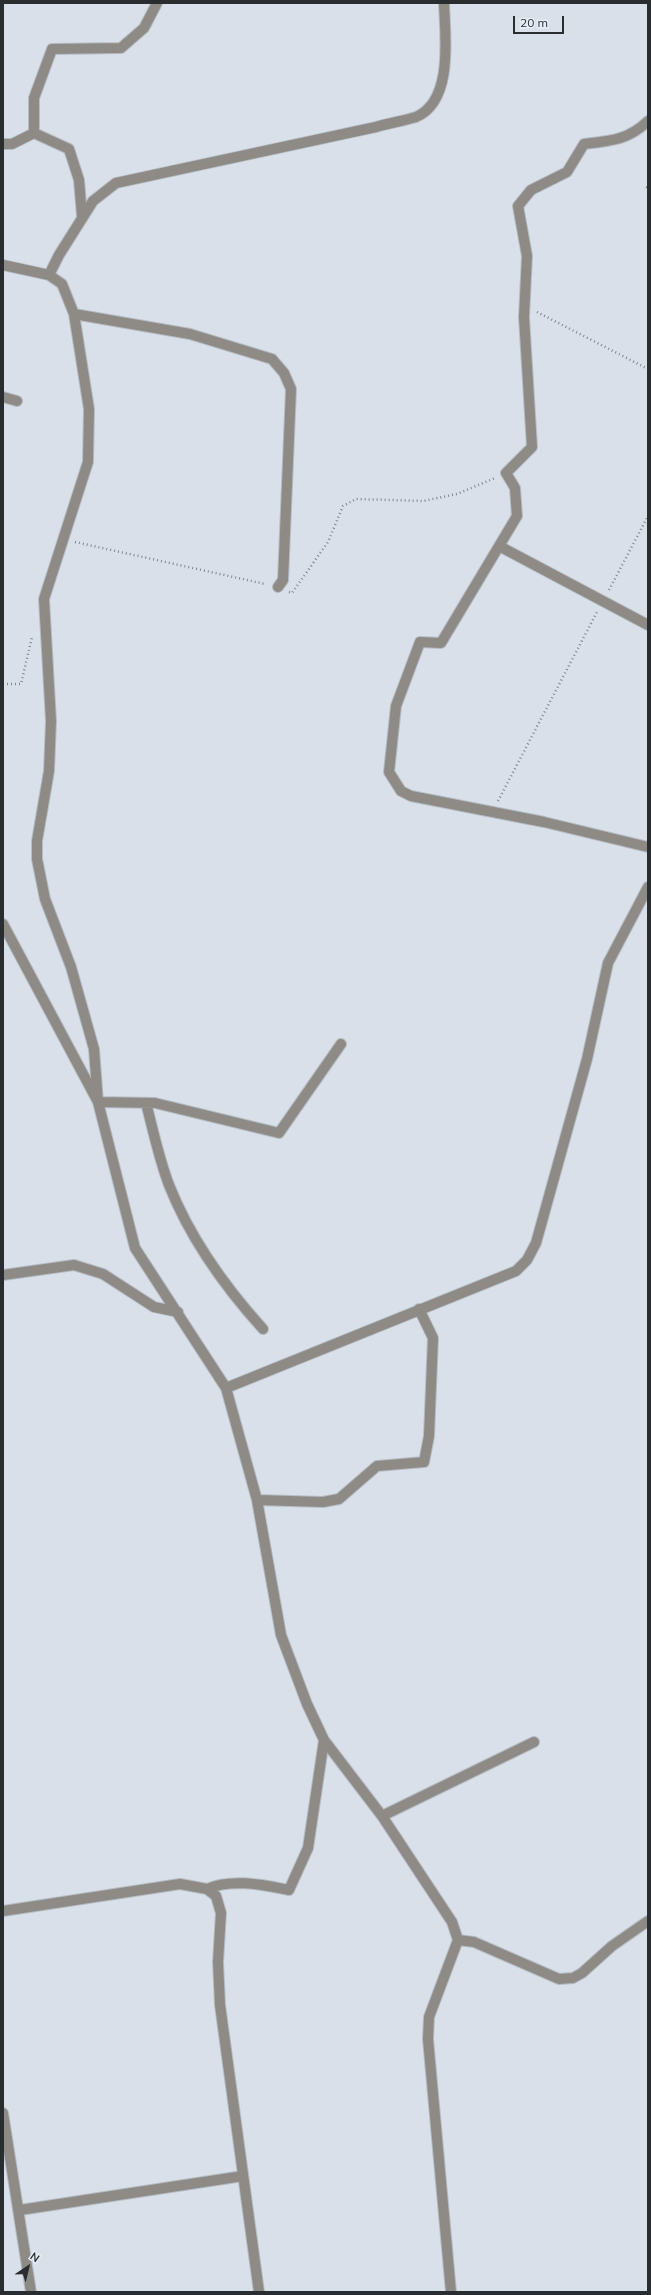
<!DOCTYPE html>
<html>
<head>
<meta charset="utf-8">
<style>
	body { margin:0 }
	#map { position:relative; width:651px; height:2295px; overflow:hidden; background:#d9e0e9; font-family:Mulish,sans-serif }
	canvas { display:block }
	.frame { position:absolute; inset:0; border:4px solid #2a2d30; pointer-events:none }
	.north { position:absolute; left:8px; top:2247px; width:40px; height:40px; -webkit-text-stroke:3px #e6edf6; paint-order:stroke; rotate:35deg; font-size:11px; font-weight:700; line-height:16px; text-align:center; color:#2a2d30 }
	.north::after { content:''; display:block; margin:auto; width:14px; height:18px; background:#2a2d30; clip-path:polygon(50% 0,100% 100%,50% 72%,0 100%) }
	.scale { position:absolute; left:513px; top:16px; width:51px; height:18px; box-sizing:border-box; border:2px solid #2a2d30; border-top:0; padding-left:5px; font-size:12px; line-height:14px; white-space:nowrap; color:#2a2d30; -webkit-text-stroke:3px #e6edf6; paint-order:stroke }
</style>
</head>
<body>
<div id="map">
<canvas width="651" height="2295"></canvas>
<div class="frame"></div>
<div class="north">N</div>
<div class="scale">20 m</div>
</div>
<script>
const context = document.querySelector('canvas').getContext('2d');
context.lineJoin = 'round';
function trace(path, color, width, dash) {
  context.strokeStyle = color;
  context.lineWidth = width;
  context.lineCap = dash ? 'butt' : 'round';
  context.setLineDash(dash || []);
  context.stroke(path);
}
const minor = new Path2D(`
	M648,121C628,140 611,141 584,144L567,172L531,190L518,206L527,256L524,317L532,447L506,473L515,488L517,516L441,643L420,642L396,706L389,772L401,791L411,796L544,822L648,847
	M3,144H12L34,133
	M82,216L79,180L69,149L34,133V98L52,49L121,48L144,28L157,3
	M3,265L49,275L62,284L74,314L89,409L88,462L44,599L51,721L49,771L37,841V859L45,899L71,967L94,1049L98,1102L155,1103L279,1133L341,1044
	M49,275L59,255L93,201L116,183L376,127C389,123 403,121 416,117C454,101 445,35 444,3
	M74,314L190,334L272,359L284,373L291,389L283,580L278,587
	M3,397L17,401
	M499,546L648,625
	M3,924L98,1102L135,1248L226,1388L257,1500L281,1635L307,1704L324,1740L382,1816L452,1922L458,1940L429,2017L428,2039L451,2292
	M146,1103C153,1130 159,1159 169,1185C190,1238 225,1287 263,1329
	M3,1275L74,1265L103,1274L154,1307L178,1312
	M226,1388L516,1271L527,1260L536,1243L587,1059L608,963L648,887
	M257,1500L323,1502L339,1499L377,1466L424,1462L429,1436L433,1338L419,1309
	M382,1816L534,1742
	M207,1889C232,1878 263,1885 289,1890L308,1848L324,1740
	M3,1911L180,1884L207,1889L216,1896L221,1913L218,1962L220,2005L259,2292
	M458,1940L474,1942L559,1979L573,1978L582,1973L612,1946L648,1921
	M3,2113L31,2292
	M20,2210L243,2176`);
trace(minor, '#b6bcc4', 12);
trace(new Path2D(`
	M646,187L648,188
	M537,312L648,369
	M75,542L265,584
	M609,590L648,516
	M289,592L292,593L328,542L343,506L356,499L423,501L457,494L495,478
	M3,684H21L32,637
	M498,801L597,612`), '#82878d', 2.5, [1, 3]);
trace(minor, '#8e8b87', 10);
</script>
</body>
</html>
